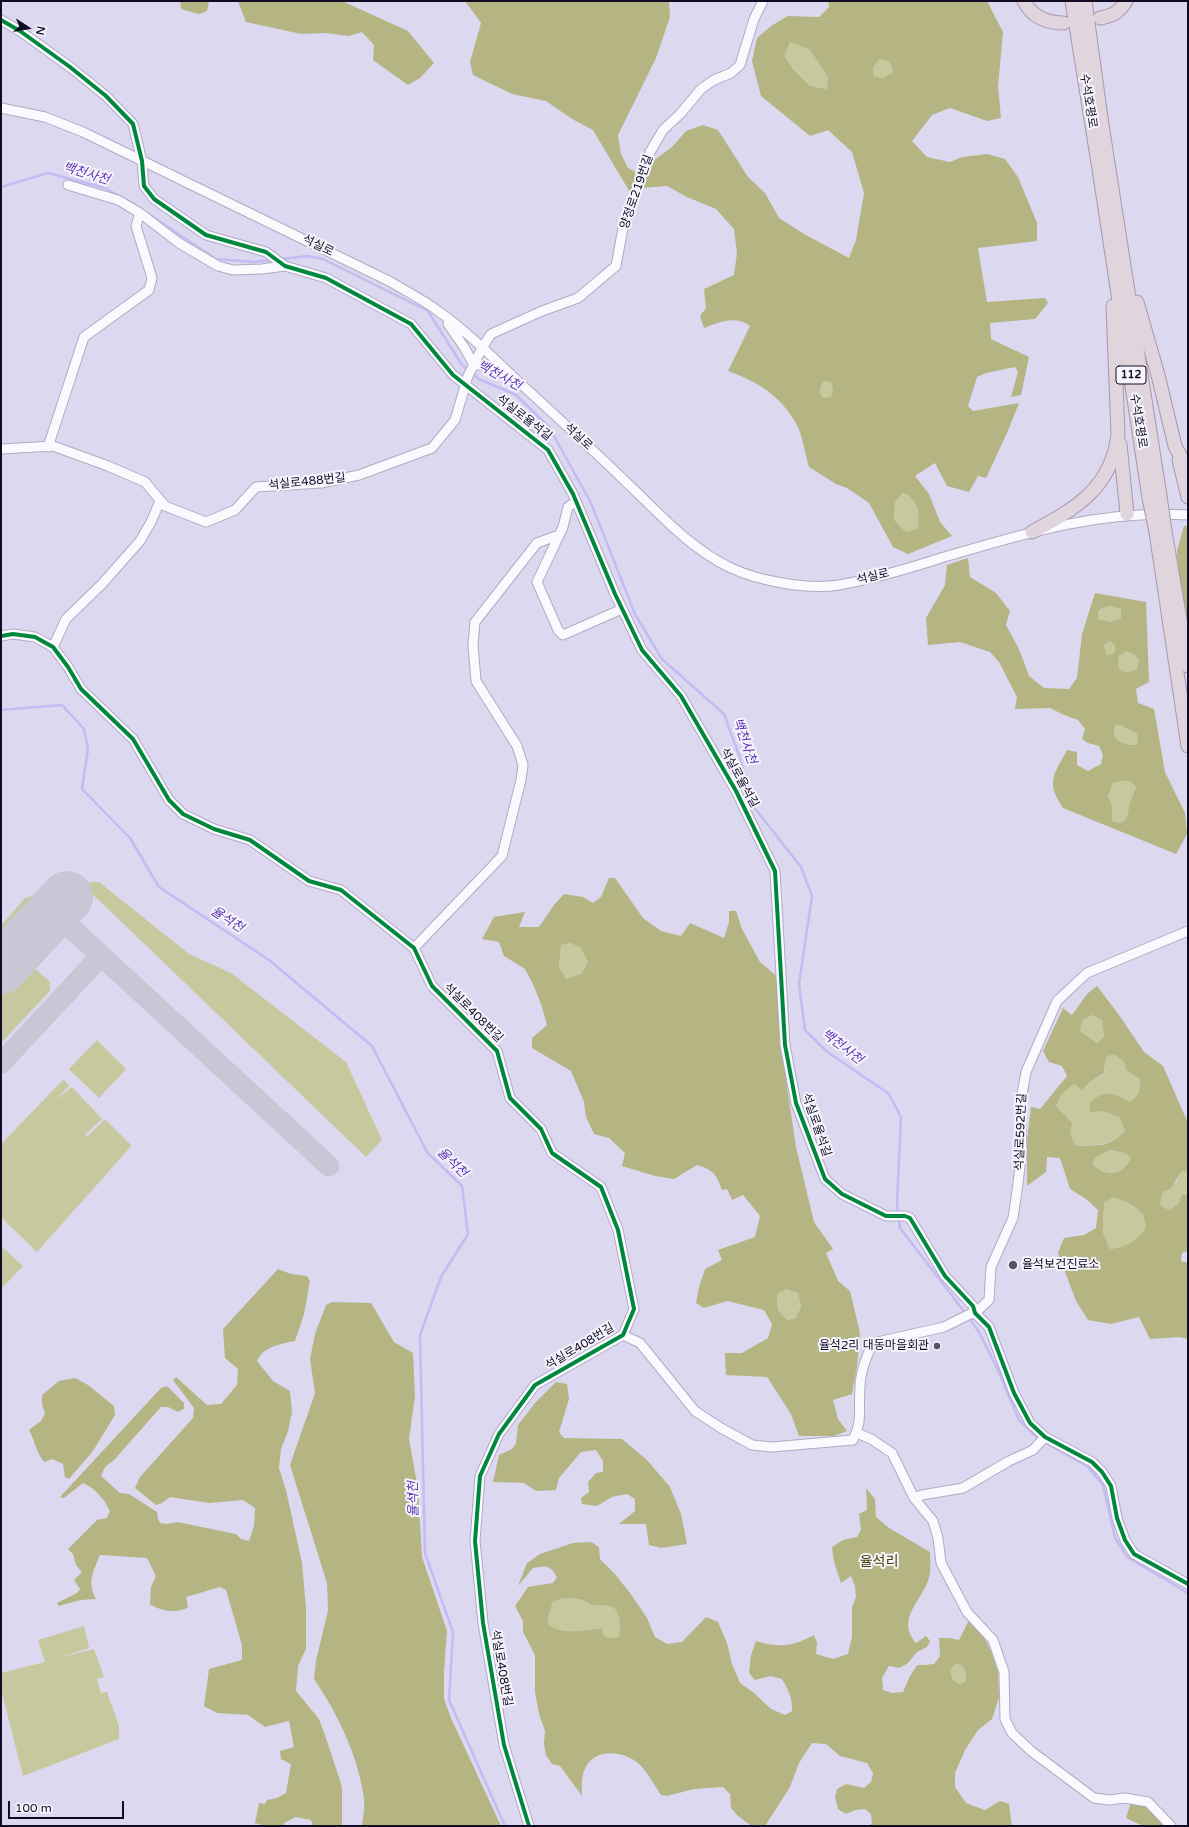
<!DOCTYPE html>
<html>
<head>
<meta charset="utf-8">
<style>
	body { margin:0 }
	#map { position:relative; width:1189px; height:1827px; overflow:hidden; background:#dcd8f0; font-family:"Varela Round",sans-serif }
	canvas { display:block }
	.frame { position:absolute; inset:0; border:2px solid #110b24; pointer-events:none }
	.north { position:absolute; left:8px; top:8px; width:40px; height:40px; -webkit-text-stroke:3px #f6f5fc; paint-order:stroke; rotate:102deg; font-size:11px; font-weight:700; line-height:16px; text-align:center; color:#110b24 }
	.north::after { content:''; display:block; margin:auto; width:14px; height:18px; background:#110b24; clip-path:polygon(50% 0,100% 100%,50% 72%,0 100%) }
	.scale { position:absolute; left:8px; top:1801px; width:116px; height:18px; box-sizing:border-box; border:2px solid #110b24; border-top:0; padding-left:5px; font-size:12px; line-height:14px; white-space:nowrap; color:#110b24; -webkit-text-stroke:3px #f6f5fc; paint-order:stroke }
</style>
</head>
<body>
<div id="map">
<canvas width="1189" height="1827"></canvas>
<div class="frame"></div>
<div class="north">N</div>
<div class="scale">100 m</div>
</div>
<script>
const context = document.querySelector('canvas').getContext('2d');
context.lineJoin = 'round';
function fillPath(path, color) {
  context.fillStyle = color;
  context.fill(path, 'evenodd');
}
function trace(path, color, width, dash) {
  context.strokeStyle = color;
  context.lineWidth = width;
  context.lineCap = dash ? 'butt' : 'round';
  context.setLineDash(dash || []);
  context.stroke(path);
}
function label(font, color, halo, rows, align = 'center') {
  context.font = font + ' "Varela Round","Noto Sans KR",sans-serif';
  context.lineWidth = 4;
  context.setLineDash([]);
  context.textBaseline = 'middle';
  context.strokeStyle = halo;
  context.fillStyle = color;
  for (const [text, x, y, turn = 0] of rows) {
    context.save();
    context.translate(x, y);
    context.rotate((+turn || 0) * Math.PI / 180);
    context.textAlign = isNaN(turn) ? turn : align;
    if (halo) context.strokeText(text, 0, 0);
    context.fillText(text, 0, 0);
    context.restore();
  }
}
fillPath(new Path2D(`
	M790,42L810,50L828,77L827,89L810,86L793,69L784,56Z
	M880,59L889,61L893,73L883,78L874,76L873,67Z
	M822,381L831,382L833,389L831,397L823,398L819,392Z
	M903,493C918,500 920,513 918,528L906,532L894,521L895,502Z
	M1110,606L1121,609V618L1111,622L1098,619V612L1102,608Z
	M1109,641L1115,645V651L1110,655L1106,654L1104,645Z
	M1126,650L1134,654L1139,661L1137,669L1129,672L1122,671L1118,666L1119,656Z
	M1121,725L1137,734L1138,740L1136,745C1125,746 1110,740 1115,726Z
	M1121,781H1130L1136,786L1134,797L1130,801V811L1125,821L1119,823L1112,821V805L1108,796L1113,783Z
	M99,882L189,954L231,973L346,1062L382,1140L366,1157L81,883L47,894L1,942V926L25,898L74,883Z
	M570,943L581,948L588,962L581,974L566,979L559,967L561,945Z
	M33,967L50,982V991L1,1043V993L25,968Z
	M1092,1015L1102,1020L1104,1036L1097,1043L1080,1031L1082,1021Z
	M97,1040L126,1069L99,1098L69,1069Z
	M1115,1055L1124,1062L1126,1070L1140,1079L1139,1093L1130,1102L1103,1111L1119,1117L1125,1130C1112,1148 1097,1144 1076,1146L1056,1106L1061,1095L1074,1084L1082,1090L1090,1082L1103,1075L1107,1056Z
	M64,1079L69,1086L55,1100L72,1087L102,1119L85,1135L88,1136L105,1119L131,1145L127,1151L37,1252L1,1217V1144Z
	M1109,1150L1125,1153L1132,1159C1122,1176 1106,1178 1092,1164L1096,1157Z
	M1182,1171L1188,1172V1195L1182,1194L1179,1203L1169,1210L1160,1205L1163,1192L1177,1181Z
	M1114,1197L1132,1205L1143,1214L1146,1227C1135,1242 1129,1247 1110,1249L1103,1233L1104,1203Z
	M1,1246L23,1266L1,1289Z
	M785,1289L798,1293L801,1306L796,1318L787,1320L778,1310L777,1294Z
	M571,1598L583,1600L592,1605L612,1606C621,1614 620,1625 619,1637L613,1638L604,1636L602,1628C585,1630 563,1636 548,1624L549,1614L553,1602L561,1599Z
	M84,1626L89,1648L61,1657L94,1649L104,1677L97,1679L101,1693L107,1692L119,1726V1739L23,1776L1,1689V1673L45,1662L38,1640Z
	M959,1664C967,1669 967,1673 965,1682L960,1684L953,1680L950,1671L954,1665Z`), '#c7c89e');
fillPath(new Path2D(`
	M180,1H209L207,11L199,14L181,9Z
	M238,1H342L408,31L434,63L420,78L408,85L373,60L374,45L362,32L349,36L326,33L301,34L246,22Z
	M465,1H669L670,17L656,58L618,135L621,154L628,168L636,172L631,194L593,130L572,119L546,101L512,94L473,75L470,62L481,23Z
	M828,1H987L1003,32L998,86L1001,118L987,121L950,108L932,115L912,141L927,157L950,162L962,157L987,154L1005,159L1018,177L1037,223V241L978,248L987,302L1045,298L1048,303L1035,319L990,323L991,339L1029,357L1021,395L1011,397L1018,372L1015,367L986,373L977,377L968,406L973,411L1019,403L1007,433L986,478L978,476L969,492L947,486L935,463L915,476L929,494L940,522L952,536L908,554L893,547L869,503L847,488L836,484L809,467C805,454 803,437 797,425C780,395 760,383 728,371L750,326C736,315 719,322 704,328L700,316L706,308L704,289L734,275L737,253L734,229L716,209L687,197L667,186L642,188L653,161L672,147L686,131L703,125L718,130L748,177L765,193L779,218L804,234L849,258L856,240L864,193L852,152L828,130L810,136L761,96L752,61L757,38L771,26L788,16L819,17L829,7ZM790,42L810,50L828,77L827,89L810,86L793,69L784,56ZM880,59L889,61L893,72L883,78L874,76L873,67ZM823,381L831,382L833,389L831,397L823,398L819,392ZM903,493C918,499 920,513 918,528L906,532L894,520L895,502Z
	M1184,526H1188V629L1179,578L1177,551Z
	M968,558L970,577L996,593L1010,611L1006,625L1019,649L1029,676L1044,688L1069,689L1077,678L1082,634L1095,593L1146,602L1149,682L1136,689L1138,703L1154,709L1165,772L1185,813L1187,834L1176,854L1063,808C1046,782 1053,776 1067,750L1077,752V765L1088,771L1101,764L1103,755L1099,746L1088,743L1082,739L1085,729L1078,720L1064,715L1050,708L1015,709L1017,697L999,662L990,652L960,642L928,645L926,618L945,585L947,565ZM1110,606L1121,609V618L1111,622L1098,619V612L1102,608ZM1109,641L1115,645V651L1110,655L1106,654L1104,645ZM1126,651L1134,654L1139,661L1137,669L1129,672L1122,671L1118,666L1119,656ZM1121,725L1137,734L1138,740L1136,745C1125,746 1110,740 1115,726ZM1121,781H1130L1136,787C1135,792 1132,797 1130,802C1128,810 1130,811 1125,821L1119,823L1112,821V805L1108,796L1113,783Z
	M609,878H615L643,918L661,931L681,936L690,923L724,938L729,922V911H736L742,929L760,962L780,979L782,1052L796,1147L814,1222L833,1249L826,1253L838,1281L850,1291L860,1333L857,1367L852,1394L833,1400L838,1419L847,1431L834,1436H799L791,1414L767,1377L726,1375L725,1353H742L768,1338L772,1324L764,1310L727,1301L704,1308L696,1303L699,1287L705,1269L722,1260L718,1250L755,1237L760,1216L743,1195L732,1200L727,1189L722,1190C716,1173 713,1170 697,1165L674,1179L655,1176L622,1166L625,1153L609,1138L594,1134L586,1117L584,1102L571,1071L532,1048V1038L547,1025L542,1007L533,984L525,969L504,956L499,942L482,939L494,917L525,912L519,927H539L554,905L564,894L583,897L593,903L601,897ZM570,943L581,948L588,962L581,974L566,979L559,967L561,945ZM786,1289L798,1293L801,1306L796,1318L787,1320L778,1310L777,1294Z
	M1097,986L1119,1015L1144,1052L1163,1066L1188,1123V1172L1182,1171L1171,1188L1163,1192L1160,1205L1169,1210L1179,1203L1182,1194L1188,1195V1251L1182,1253L1181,1261L1188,1263V1339L1179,1337L1150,1339L1139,1317L1111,1324L1088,1320L1076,1301L1058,1253L1064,1238L1084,1235L1096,1228L1098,1210L1086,1199L1070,1189L1060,1158L1047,1157L1046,1172L1027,1186V1141L1031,1107L1040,1109L1067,1076L1062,1066L1049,1062L1043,1051L1063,1008L1072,1015L1087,994ZM1092,1015L1102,1020L1104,1036L1097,1043L1080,1031L1082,1021ZM1115,1055L1124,1062L1126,1070L1140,1079L1139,1093L1130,1102C1113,1093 1106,1089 1090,1102V1112L1103,1111L1119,1117L1125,1130C1112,1148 1096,1145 1076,1146L1070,1134L1072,1123L1056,1106L1061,1095L1074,1084L1082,1090L1090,1082L1103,1074L1107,1056ZM1110,1150L1125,1153L1131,1158C1123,1176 1106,1178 1092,1164L1096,1157ZM1114,1197L1132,1205L1143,1214L1146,1227C1136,1241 1128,1247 1110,1249L1103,1233L1104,1203Z
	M278,1269L291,1274L307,1276L310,1281L304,1314L295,1341C281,1344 264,1346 257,1361L273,1381L290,1391L292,1412L288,1431L281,1449L279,1468L286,1490L302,1563L306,1608V1649L298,1666L296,1691L319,1719L327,1741L342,1787V1826H313L311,1820L296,1817L284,1823L283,1826H266L255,1823L259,1803L265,1804L267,1800L277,1798L286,1793L291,1764L281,1759L280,1751L294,1747L289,1721L265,1727L248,1715L217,1713L204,1706L209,1669L242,1660V1645L226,1590L220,1587L186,1597L188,1607C179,1614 159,1611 150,1604L151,1587L156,1576L147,1558L100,1555C93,1572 87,1582 96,1599L80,1600L59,1606L57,1603L77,1593L80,1589L74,1580L82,1572L76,1565L73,1554L68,1549L97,1520L107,1518L110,1511C104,1499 95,1488 83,1483L64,1498L60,1497L161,1388L167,1386L184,1403V1409L178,1412L168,1407H161L114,1460L105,1467L101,1476L120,1493L129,1494L157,1512L158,1519L160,1523L167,1524L177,1522L236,1534L241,1539L249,1541L254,1526L255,1508L243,1500L209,1503L170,1497L162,1503L156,1505L135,1488L140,1477L193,1418L194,1408L173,1380L176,1377L207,1405L221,1404L237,1385L238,1369L225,1358L223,1329Z
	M332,1302L371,1303L394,1342L413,1353L415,1396L409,1439L418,1489L422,1557L447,1631L444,1672V1699L451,1718L501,1826H362C363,1817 365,1807 364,1798C358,1756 338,1714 314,1679L316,1661L328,1610L327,1583L290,1465L315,1393L310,1359L315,1334L326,1305Z
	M75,1378L88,1385L114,1406L115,1415L93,1451L69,1479L65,1477L63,1464L52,1459L44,1462C36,1452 35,1441 29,1430L41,1421L45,1413L42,1405V1395L59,1381Z
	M556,1382L567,1384L569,1399L559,1432L564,1438L622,1439L647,1460L670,1487L681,1514L687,1544L661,1548L649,1545L646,1524H619L635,1511V1499L627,1494L612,1497L597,1506L582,1504L581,1498L589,1492L588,1482L596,1473L603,1472V1461L596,1450L581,1452L559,1478L556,1490L536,1491L524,1483L493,1482L499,1455L512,1449L516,1443L518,1425L535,1403Z
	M866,1488L875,1499L876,1517L889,1528L930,1552C930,1558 931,1567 930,1573C926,1599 894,1617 916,1643L926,1636L930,1641L927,1647L917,1652L908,1663L899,1668L889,1666L882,1678L883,1690L893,1693L903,1692L910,1676L917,1665H924L934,1664L940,1656L939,1638H949L959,1640L969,1620L983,1635L991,1651L998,1672L999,1698L992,1719L978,1730L965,1750L955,1773V1787L966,1803L985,1810L1000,1801L1009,1804L1012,1826H869L872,1823L871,1814L865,1809L855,1810L846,1814L838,1809L835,1797L837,1789L846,1784L864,1788L871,1782L873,1773L867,1763L840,1756L826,1744L812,1743L799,1763L790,1787L765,1826L750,1825L738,1816L731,1808L730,1794L723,1787L694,1789L667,1796L661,1795C655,1786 649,1775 642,1767C628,1750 592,1746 584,1771C581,1778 582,1788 582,1796L560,1766L552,1764L546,1755L544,1744L545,1731L539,1714L535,1692V1655L523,1632V1621L515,1606L528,1587L553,1583L557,1577C549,1564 546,1566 533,1568L518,1586L527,1563L540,1554L573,1543L591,1542L599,1547L600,1559L614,1573L630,1593L647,1618L655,1637L667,1644L682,1642L706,1617L718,1622L727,1643L732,1664L740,1683L754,1693L771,1709L785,1715L792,1711C793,1699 788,1689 782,1679L770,1676L755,1680L749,1673L751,1655L756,1641C779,1648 792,1647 814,1635L817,1643L816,1654L833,1659L848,1654L852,1637V1607L856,1597L855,1586L851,1576L841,1583L834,1562L832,1547L843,1540L857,1537L861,1530L859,1514L867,1510ZM571,1598L583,1600L592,1605L612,1606C621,1614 620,1625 619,1637L613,1638L604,1636L602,1628C585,1630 563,1636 548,1624L549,1614L553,1602L561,1599ZM959,1664C967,1669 967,1673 965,1682L960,1684L953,1680L950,1671L954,1665Z
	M1132,1799L1143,1803L1168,1826H1143L1126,1818Z`), '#b4b583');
trace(new Path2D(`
	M1,187L48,173L105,188L121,197
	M129,201L138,207
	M144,211L216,259L254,262L272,260
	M281,259L307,256L323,259L428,311L462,365L468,370
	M472,373L479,379L516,395L549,427L591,503L635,614L662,659L724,714L739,755L754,807L801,867L812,896L799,984L805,1030L826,1051L889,1094L901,1117L897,1203L898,1214
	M1,710L62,705L84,729L88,749L82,789L130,838L159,887L269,960L372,1046L427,1152L462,1186L468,1234L441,1277L420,1335L425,1553L453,1632L449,1700L505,1826
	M899,1219L900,1228L966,1314
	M969,1318L979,1332L997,1368L1019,1420L1040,1440
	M1044,1442L1087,1466L1103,1485L1115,1538L1127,1557L1188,1593`), '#c4bbf2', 2.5);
trace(new Path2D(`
	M54,912L329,1166
	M1,1063L101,956`), '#c9c6d6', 21);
trace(new Path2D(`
	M1,968L67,897`), '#c9c6d6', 52);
const minor = new Path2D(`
	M1,20L20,31L70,67L106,96L133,124L142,161L144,186L154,199L206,235L266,252L285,266L326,278L411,324L453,375L548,450L573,494L615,594L642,650L681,696L736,791L775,871L785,1045L796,1103L825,1179L842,1194L886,1216H905L910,1218L945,1276L973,1306L975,1313L989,1327L1014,1393L1030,1423L1045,1437L1092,1462L1102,1472L1111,1486L1117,1518L1125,1540L1134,1554L1188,1584
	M1,108L45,117L83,132L391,282C407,292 424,300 438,311C468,332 494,359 521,384C556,416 591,448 625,481C658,512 689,548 731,568C759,581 808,590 839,585C873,579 907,569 941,558C1022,534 1102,509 1188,515
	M68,185L118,200L140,213L179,243L218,266L233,270L262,269L285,266
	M448,324L464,347L474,365
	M474,365H484L508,376
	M48,447L84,337L149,290L152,278L136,226L140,213
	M1,449L53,446L108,466L145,482L165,506L206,522L235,510L256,487L321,483L359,475L432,448L455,420L468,376L482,348L491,334L542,311L578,298L616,266L623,228L650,152L663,130L681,113L701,89L714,80L731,73L740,65L754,19L763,1
	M576,501L568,507L563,527L537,582L558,630L563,635L622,609
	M1,636L13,634L35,637L53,647L68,667L81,689L133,739L169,800L183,814L214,829L250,840L309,881L341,890L414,948L432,986L497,1051L510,1098L541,1129L552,1153L601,1187L618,1230L634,1309L623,1335L535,1385L499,1434L480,1476L475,1541L483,1623L504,1745L529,1826
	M53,647L66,619L102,584L140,541L151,522L160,501
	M414,948L502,856L521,780L523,765L517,746L476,681L473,645L475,622L537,543L559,535
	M975,1313L989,1300L991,1267L1013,1218L1017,1191L1022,1150L1020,1105L1026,1072L1057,1001L1087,973L1188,931
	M623,1335L640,1343L695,1411L721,1428L752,1445L772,1447L853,1440C863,1421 858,1409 860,1388C860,1372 866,1357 873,1343L944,1327L970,1314L975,1313
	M857,1433L871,1439L892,1453L914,1498L933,1521L938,1538L941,1563L967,1612L993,1640L1004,1672L1005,1719L1012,1733L1031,1751L1094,1798L1109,1800L1125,1798L1148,1802L1171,1826
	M914,1498L922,1495L963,1488L1009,1461L1033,1450L1045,1437`);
const highway = new Path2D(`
	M1024,1C1032,17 1046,23 1064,23
	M1072,1L1099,169L1149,498
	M1085,1L1102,125L1160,496
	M1100,18C1112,16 1120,12 1126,1
	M1137,302L1158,375L1175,446L1188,470
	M1120,444L1127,514
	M1179,460L1188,497
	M1165,531L1188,666
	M1032,532C1075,509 1112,488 1118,434L1113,306
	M1156,532L1188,746`);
trace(minor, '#afabc3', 11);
trace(highway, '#a698aa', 15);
trace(minor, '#faf9fd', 9);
trace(highway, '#e0d4dd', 13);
const highwayBridge = new Path2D(`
	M1160,496L1165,531
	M1149,498L1156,532`);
trace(highwayBridge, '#a698aa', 15, []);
trace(highwayBridge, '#e0d4dd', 13);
trace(new Path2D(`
	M1,20L20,31L70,67L106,96L133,124L142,161L144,186L154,199L206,235L266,252L285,266L326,278L411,324L453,375L548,450L573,494L615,594L642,650L681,696L736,791L775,871L785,1045L796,1103L825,1179L842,1194L886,1216H905L910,1218L945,1276L973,1306L975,1313L989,1327L1014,1393L1030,1423L1045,1437L1092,1462L1102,1472L1111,1486L1117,1518L1125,1540L1134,1554L1188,1584
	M1,636L13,634L35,637L53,647L68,667L81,689L133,739L169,800L183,814L214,829L250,840L309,881L341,890L414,948L432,986L497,1051L510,1098L541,1129L552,1153L601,1187L618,1230L634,1309L623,1335L535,1385L499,1434L480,1476L475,1541L483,1623L504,1745L529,1826`), '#00873e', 4);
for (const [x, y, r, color] of [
	[1013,1265,5,"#58536b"],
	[937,1346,4,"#58536b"]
]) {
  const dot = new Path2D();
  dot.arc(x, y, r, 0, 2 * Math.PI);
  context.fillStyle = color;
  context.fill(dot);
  trace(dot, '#f6f5fc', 1.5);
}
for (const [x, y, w] of [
	[1131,375,30]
]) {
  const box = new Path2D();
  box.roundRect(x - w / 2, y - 9, w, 18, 3);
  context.fillStyle = '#f6f5fc';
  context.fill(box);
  trace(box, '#110b24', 1);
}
label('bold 11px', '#110b24', null, [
	["112",1131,375]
]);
label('12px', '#110b24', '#f6f5fc', [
	["수석호평로",1088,101,81],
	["양정로219번길",637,192,-71],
	["석실로",318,246,26],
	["석실로율석길",524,418,38],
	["수석호평로",1138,421,81],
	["석실로",578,437,43],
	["석실로488번길",307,482,-6],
	["석실로",873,577,-13],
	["석실로율석길",739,778,61],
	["석실로408번길",473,1013,45],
	["석실로율석길",816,1125,71],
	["석실로592번길",1021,1132,-88],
	["석실로408번길",580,1347,-31],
	["석실로408번길",501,1668,80]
]);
label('12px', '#110b24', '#f6f5fc', [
	["율석보건진료소",1022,1265],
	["율석2리 대동마을회관",929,1346,"right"]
], 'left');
label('italic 13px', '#5e33b6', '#f6f5fc', [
	["백천사천",86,174,17],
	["백천사천",499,376,29],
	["백천사천",744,741,71],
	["율석천",227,920,33],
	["백천사천",842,1047,38],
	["율석천",452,1163,44],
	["율석천",414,1499,-91]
]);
label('14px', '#444606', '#f6f5fc', [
	["율석리",879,1562]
]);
</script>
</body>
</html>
